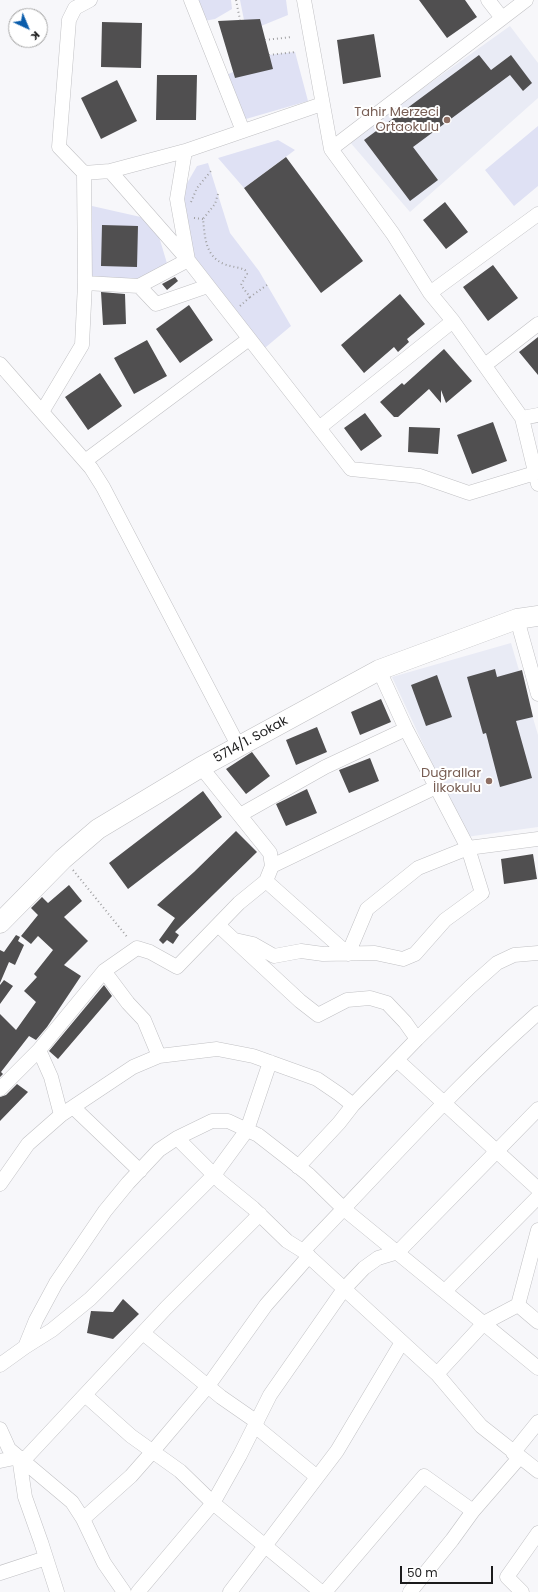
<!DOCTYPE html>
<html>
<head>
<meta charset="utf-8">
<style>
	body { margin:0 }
	#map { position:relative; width:538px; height:1592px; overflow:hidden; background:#f7f7fa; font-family:Poppins,sans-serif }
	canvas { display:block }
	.north { position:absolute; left:8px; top:8px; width:40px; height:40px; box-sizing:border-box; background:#fff; border:1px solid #a4a4a4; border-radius:50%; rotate:136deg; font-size:11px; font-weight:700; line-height:16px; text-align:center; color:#1b1b1c }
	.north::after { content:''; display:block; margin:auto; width:14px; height:18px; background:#095cab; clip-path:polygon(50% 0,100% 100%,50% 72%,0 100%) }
	.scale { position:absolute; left:400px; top:1566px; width:93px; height:18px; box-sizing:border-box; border:2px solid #1b1b1c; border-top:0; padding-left:5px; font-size:12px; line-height:14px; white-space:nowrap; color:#1b1b1c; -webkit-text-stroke:3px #fff; paint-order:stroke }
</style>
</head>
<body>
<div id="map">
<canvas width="538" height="1592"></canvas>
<div class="north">K</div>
<div class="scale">50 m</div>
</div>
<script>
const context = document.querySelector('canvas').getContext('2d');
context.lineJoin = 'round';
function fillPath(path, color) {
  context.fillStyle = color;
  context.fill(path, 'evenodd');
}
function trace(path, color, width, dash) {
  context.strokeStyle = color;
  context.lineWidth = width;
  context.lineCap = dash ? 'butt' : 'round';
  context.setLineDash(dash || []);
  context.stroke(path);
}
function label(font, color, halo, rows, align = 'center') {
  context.font = font + ' Poppins,sans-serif';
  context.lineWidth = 4;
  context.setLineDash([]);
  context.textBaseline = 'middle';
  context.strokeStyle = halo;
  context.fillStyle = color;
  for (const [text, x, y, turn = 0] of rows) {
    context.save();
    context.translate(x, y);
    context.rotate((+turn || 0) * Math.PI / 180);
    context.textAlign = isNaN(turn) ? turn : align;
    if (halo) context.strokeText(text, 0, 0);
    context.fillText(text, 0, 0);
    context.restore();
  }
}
fillPath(new Path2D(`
	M510,26L538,63V98L410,212L349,141Z
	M511,643L538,735V827L466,837L392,677Z`), '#e9ebf5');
fillPath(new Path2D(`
	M191,0H231L232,9L215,19L199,22Z
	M240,0H286L288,15L261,26L244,20Z
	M295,52L308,101L246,119H239L222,77L233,72L235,78L269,55Z
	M538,126V186L514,206L485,170Z
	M278,140L295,150L244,188L218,158Z
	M208,163L230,233L259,271L291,326L260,352L188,260L182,192L197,166Z
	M92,206L154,220L169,270L139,286L92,283Z`), '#dfe1f4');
fillPath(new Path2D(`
	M419,0H465L477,17L447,38Z
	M260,19L273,69L235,78L218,21Z
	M102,22L142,23L141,68L101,67Z
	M374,34L381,77L343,84L337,40Z
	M479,55L491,70L511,55L532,83L523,91L510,75L413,147L438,180L410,201L364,140Z
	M157,75H197L196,120H156Z
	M117,80L137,121L101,139L81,98Z
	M286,157L363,261L321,293L244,188Z
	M445,202L468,232L446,249L423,220Z
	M102,225L138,226L137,267L101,266Z
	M493,265L518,298L488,321L463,287Z
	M175,277L178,281L167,290L162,284Z
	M101,292L125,294L126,324L103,325Z
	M400,294L425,324L407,339L409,342L398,352L394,347L364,373L341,345Z
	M189,305L213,340L180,363L156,329Z
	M538,337V375L519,352Z
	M147,340L167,376L134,394L114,358Z
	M444,349L472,381L446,403L441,390V403L429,389L398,417H394L380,402L402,383L404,385Z
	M100,373L122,406L88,430L65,397Z
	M365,413L382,436L361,451L344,428Z
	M493,422L507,461L472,474L457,435Z
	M409,427L440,428L438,454L408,452Z
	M495,669L497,677L522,670L533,717L516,721L532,778L500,787L486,733L483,734L467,677Z
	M437,675L452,717L426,726L411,685Z
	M381,699L391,722L360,735L351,712Z
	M317,727L327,752L296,765L286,740Z
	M252,752L270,776L246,794L226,769Z
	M370,758L379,781L349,793L339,770Z
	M307,789L317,813L286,826L276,804Z
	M203,791L222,817L128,889L109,863Z
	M236,831L257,852L175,932L179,935L173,944L167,940L163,944L159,940L175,918L157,905L194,872Z
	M533,854L537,879L504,884L501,859Z
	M69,885L82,901L64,917L88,941L64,965L81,976L47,1027L36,1040L29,1036L1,1072L3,1074L0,1077V1014L16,1030L36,1002L24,991L37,977L34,974L53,950L38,936L31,944L21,936L38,915L31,908L42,897L48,903Z
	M16,935L20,937L18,941L24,945L15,965L9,962L0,983V950L4,952Z
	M4,980L13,986L0,1004V985Z
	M104,985L112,996L58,1059L49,1051Z
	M17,1084L28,1092L0,1121V1097L6,1095Z
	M123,1299L139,1314L113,1339L87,1333L91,1311L113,1312Z`), '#504f50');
const street = new Path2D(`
	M191,0L243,131
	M304,0L331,149L393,234L430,293L453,321L522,418L538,484
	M488,0L502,18
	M331,149L526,0
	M185,151L322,104
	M110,171L188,260L351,469L420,476L469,493L535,473
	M84,173L110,171L185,151L177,199L188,260
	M85,283L139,286L188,260
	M139,286L156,304L208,286
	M430,293L538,214
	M0,364L91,468L103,487L239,747
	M485,365L538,324
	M42,412L82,345L85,283L84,173L59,147L69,20L75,8L90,0
	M522,418L538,415
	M319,428L453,321
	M85,461L249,339
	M517,619L538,694
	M201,767L270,853L272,866L266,881L348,954L367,909L418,868L468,848L538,839
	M240,815L325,767L406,729
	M272,866L436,787
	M218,925L300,1001L318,1015L347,1000L370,998L387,1003L405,1022L417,1039
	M235,940L253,944L274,956L301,951L323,954L375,953L403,959L415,954L445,920L482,893L468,848L406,729L379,670
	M538,1013C454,1087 381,1171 303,1251L437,1374L481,1426L538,1471
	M39,1050L51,1077L61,1115
	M159,1056L217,1049L253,1056L317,1079L339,1094L353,1105
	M397,1060L538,1189
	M0,1089L39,1050L104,971L137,948L150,952L177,967L239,903L266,881
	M73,1107L140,1171
	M177,1138L221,1182L253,1208L287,1241L303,1251
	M298,1167L339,1123L353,1105L417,1039L470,987L497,963L514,955L538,953
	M0,1184L28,1144L61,1115L133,1067L159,1056L144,1020L128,1003L104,971
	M538,1230L518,1305L538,1322
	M445,1291L538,1197
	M143,1333L221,1397L257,1422
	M25,1347L52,1330L90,1299L214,1175L247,1130L270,1062
	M0,1365L25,1347L36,1320L56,1283L105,1211L128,1183L159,1150L177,1138L212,1121H228L258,1135L285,1156L309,1175L344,1209L538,1368
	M437,1374L484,1323L518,1305
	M85,1395L131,1436L180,1471L213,1503L321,1592
	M255,1426L317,1477
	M0,1429L9,1449L72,1502L83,1519L104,1563L124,1592
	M513,1453L538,1422
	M0,1461L19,1457L25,1497L41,1542L57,1592
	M23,1461L166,1308L260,1214
	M83,1519L131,1476L153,1451L208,1386L266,1305L309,1256
	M0,1573L46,1558
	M138,1592L213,1503L240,1455L270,1395L344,1289L364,1268L378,1258L398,1252L538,1109
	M230,1592L337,1451L402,1342
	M325,1592L424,1476L473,1511L519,1458
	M410,1592L452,1540L473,1511
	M522,1592L507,1577L538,1533`);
const secondary = new Path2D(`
	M0,923L63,859L98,829L201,767L379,670L517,619L538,616`);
trace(street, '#c1c1c4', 15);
trace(secondary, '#c1c1c4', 21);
trace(new Path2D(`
	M236,0L240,20
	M265,40L292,37
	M269,55L295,52
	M218,194L215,204L203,219C205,237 205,256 224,264C231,267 239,267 245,270L247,274L241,285L250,297L267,285
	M191,202L197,188L211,171
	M194,218L203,219
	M240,306L250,297
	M73,870L128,938`), '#a0a0a2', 2, [1, 3]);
trace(street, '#fff', 14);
trace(secondary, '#fff', 20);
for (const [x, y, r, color] of [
	[447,120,4,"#8d6e63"],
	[489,781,4,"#8d6e63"]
]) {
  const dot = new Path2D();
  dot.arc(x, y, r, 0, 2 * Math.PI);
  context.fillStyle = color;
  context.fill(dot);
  trace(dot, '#fff', 1.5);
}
label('13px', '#785e54', '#fff', [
	["Tahir Merzeci",439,113],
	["Ortaokulu",439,128],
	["Duğrallar",481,774],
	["İlkokulu",481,789]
], 'right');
label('13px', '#1b1b1c', '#fff', [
	["5714/1. Sokak",251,740,-29]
]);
</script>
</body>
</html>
